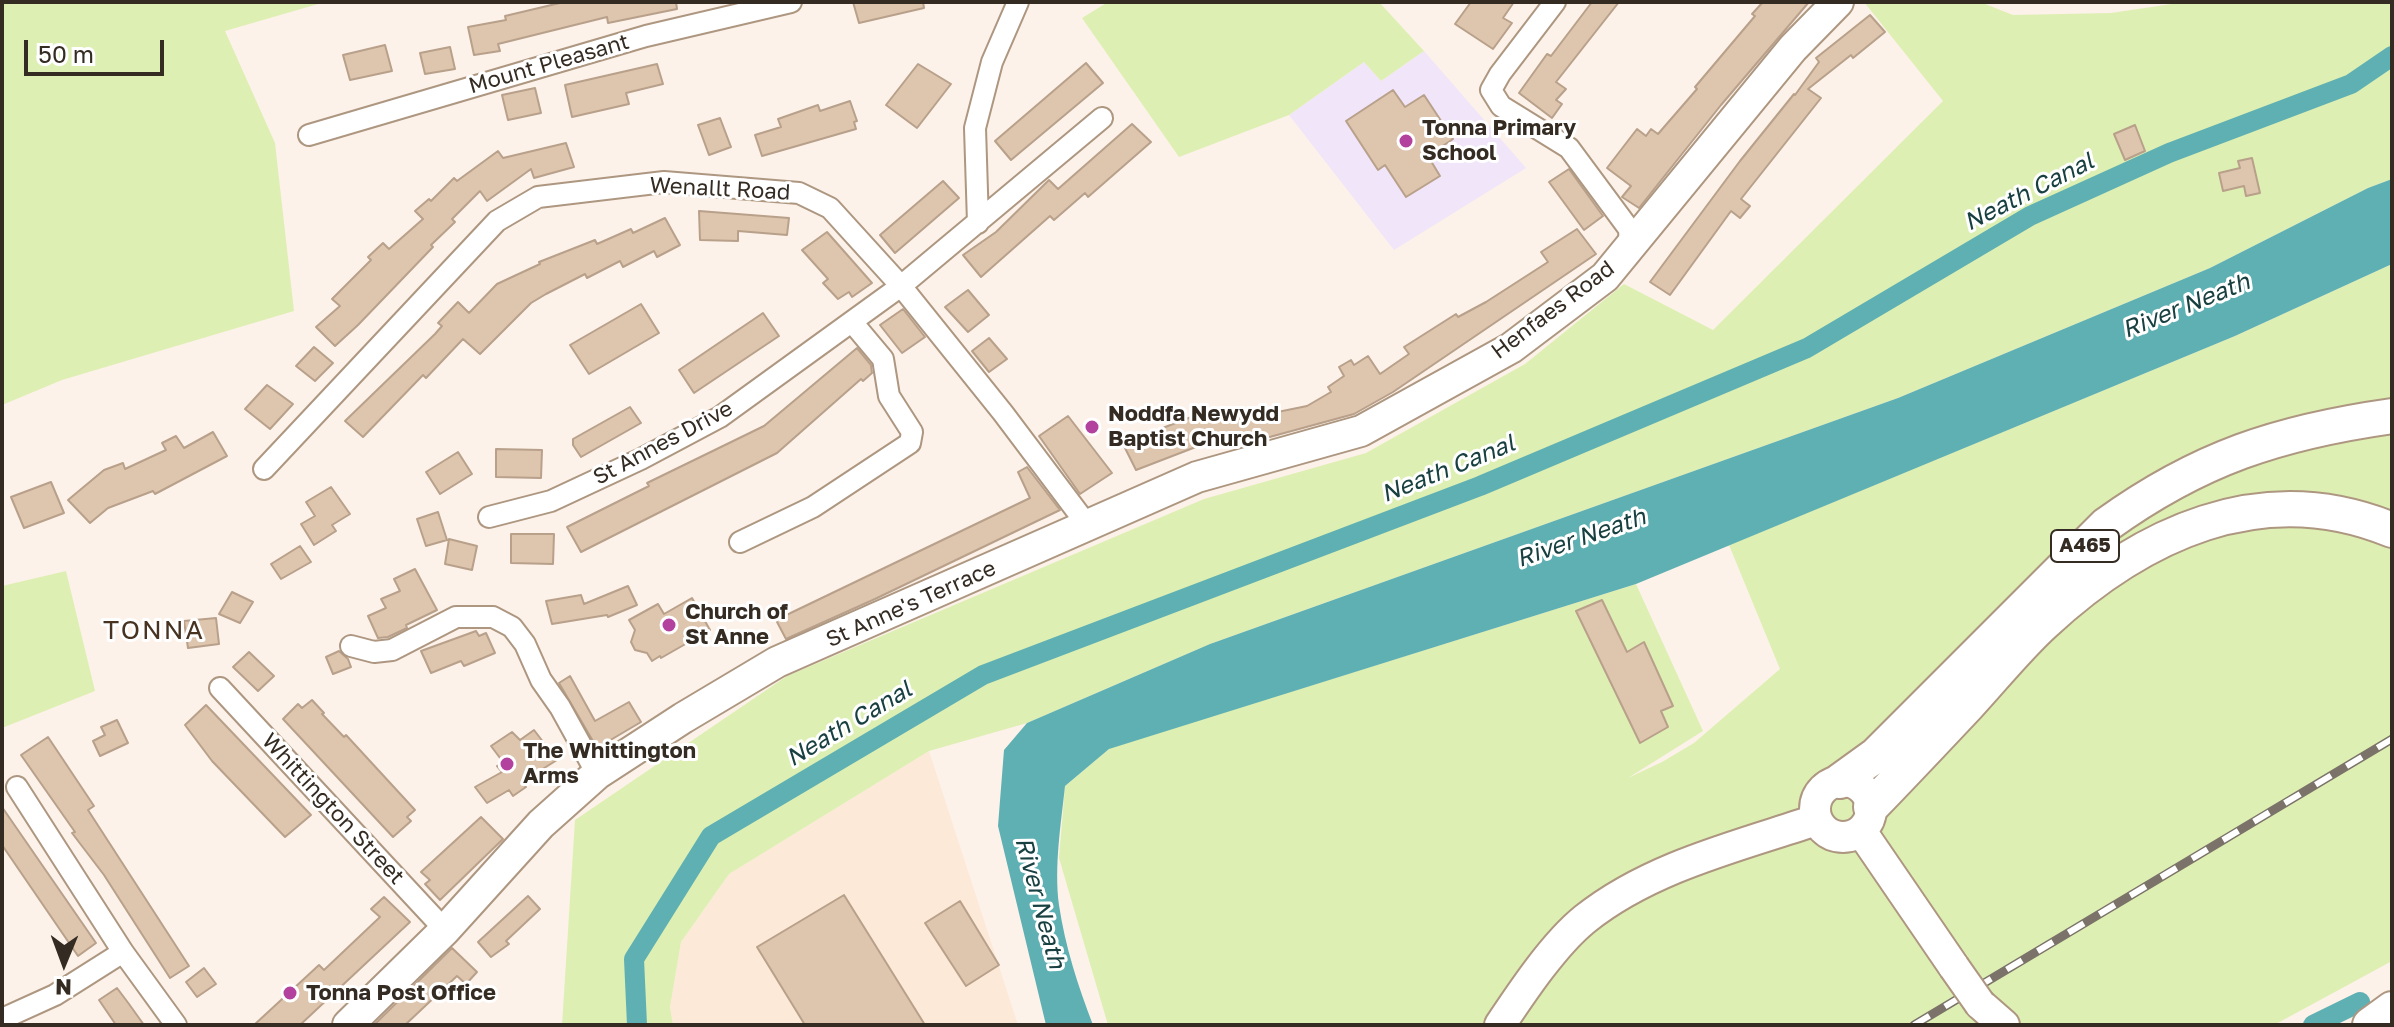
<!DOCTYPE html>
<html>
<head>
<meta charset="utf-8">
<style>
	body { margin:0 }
	#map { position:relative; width:2394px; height:1027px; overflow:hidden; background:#fcf2e9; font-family:"Golos Text",sans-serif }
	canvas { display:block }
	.frame { position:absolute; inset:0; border:4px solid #342b22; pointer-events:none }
	.north { position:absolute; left:24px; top:923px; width:80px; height:80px; -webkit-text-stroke:6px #fff; paint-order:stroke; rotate:181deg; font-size:22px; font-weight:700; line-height:32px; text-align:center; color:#342b22 }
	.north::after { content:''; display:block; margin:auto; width:28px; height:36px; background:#342b22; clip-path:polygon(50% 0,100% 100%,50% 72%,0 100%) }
	.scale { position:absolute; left:24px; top:40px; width:140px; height:36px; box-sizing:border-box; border:4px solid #342b22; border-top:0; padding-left:10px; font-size:24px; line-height:28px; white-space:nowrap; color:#342b22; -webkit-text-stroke:6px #fff; paint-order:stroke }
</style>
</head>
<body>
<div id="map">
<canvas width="2394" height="1027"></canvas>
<div class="frame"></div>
<div class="north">N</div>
<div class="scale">50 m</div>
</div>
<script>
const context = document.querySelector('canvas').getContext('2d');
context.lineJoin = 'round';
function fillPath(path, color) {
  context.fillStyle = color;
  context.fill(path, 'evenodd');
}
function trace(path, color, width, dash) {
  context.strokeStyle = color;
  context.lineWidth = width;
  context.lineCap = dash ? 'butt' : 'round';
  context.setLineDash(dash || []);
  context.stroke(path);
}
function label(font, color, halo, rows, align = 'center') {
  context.font = font + ' "Golos Text",sans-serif';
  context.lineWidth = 6;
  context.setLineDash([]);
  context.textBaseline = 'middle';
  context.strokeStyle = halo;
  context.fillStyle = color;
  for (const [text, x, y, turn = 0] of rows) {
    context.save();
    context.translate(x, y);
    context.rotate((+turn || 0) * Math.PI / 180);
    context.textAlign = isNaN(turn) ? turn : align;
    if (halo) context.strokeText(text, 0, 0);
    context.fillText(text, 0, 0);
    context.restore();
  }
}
fillPath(new Path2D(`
	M929,751L1018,1025H673L670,1007L681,942L729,874Z`), '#fce9d8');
fillPath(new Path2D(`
	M1424,51L1526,168L1394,250L1289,115L1364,62L1381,81Z`), '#f1e5f9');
fillPath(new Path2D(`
	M2,2H325L225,31L275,143L294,311L62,380L2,405Z
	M1108,2H1379L1424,51L1381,81L1364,62L1289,115L1179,157L1082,18Z
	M1864,2H1980L2013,15L2111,13L2185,2H2392V179L2368,188L2210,268L1898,398L1210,644L1027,723L929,751L729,874L681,942L670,1007L673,1025H562L575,820L787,676L1204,499L1366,453L1525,364L1624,284L1713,330L1943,101Z
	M2392,264V961L2274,1025H1108L1059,858L1065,786L1110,748L1636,584L1703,731L1628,778L1662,762L1694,743L1780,669L1729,545L2235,336Z
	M66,571L95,691L2,728V586Z`), '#deefb3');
fillPath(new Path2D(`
	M2392,179V264L2235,336L1636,584L1109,749L1065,786C1061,824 1054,866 1059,905C1065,946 1078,986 1093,1025H1046L998,826L1004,750L1027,723L1210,644L1898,398L2210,268L2368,188Z`), '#5fb0b3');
trace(new Path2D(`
	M637,1025L634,959L711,836L983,675L1480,486L1807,348L2030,216L2169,153L2351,84L2392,56
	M2313,1025L2360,1002`), '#5fb0b3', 20);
const building = new Path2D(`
	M564,2H676L677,9L608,23L607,17L498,44L500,51L474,55L468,27L506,20L505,16Z
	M853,2H923L924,8L859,23Z
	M1471,2H1514L1503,18L1512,23L1493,49L1455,24Z
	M1592,2H1619L1556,82L1566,89L1556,100L1562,104L1552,118L1519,93L1547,54L1551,56Z
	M1763,2H1809L1721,105L1639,208L1622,197L1631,186L1607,168L1637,129L1646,136L1651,129L1658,134L1697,89L1695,87L1755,16L1752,14Z
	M1870,15L1885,32L1853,58L1851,55L1808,89L1821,98L1741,199L1750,206L1740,218L1731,211L1670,295L1650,282L1740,161L1794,94L1795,95L1819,62L1816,58Z
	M385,45L392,71L350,80L343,55Z
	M450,47L455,69L425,74L420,53Z
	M1086,63L1103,83L1011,160L995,141Z
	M657,64L663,84L626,93L629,104L572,117L565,85Z
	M918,64L951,84L917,128L886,105Z
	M535,88L541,113L508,120L502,95Z
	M1393,90L1405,107L1424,95L1453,139L1428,156L1440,176L1406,197L1385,165L1378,170L1346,121Z
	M850,101L857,121L854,122L856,129L762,156L755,135L781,127L778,119L818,105L820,111Z
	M720,118L731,147L709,155L698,125Z
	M1132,124L1151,142L1088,197L1085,193L1054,220L1050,216L981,277L963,255L996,232L1049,180L1058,189Z
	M2135,125L2145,151L2125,160L2114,134Z
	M566,143L574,167L534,178L531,169L487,201L480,191L452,219L455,222L431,245L433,247L358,325L335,346L316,327L340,306L332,299L371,260L368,257L383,243L389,249L423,219L415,211L429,199L431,201L454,178L457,181L498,151L503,158Z
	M2252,158L2260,193L2246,196L2244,186L2223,191L2219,173L2240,168L2238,161Z
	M1569,169L1603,216L1584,230L1549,182Z
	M943,181L959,198L895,253L880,235Z
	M699,211L789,218L787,235L738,231V241L700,240Z
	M665,218L680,245L657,257L654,251L623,267L620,261L587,278L585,274L546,294L531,303L480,354L463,339L426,378L423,375L363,437L345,421L435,334L442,326L438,323L458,302L469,313L497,284L540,264L539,262L595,240L597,244L631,229L633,233Z
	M1577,229L1596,254L1393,392L1354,414L1244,444L1243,441L1230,445L1227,435L1136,470L1123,444L1147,434L1207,411L1209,415L1256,408L1258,416L1307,406L1331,392L1328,387L1344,376L1339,367L1351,360L1354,365L1368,356L1380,374L1409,354L1404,347L1456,314L1458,317L1486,302L1548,262L1541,252Z
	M827,232L872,283L852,297L849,292L838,299L823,283L828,279L802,250Z
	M968,290L989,315L968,332L945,307Z
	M641,304L659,333L589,374L570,345Z
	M903,309L925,337L902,353L880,325Z
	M763,313L779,336L694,393L679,370Z
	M989,338L1007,359L989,372L972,351Z
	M314,347L333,363L315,381L296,366Z
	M857,348L871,365L872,373L863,381L861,379L777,453L581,552L567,527L649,486L647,483L764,426Z
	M267,385L293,404L270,429L245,409Z
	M630,407L641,423L581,457L573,445V439Z
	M1068,416L1112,473L1080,494L1039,436Z
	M213,432L227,456L155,494L153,491L108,508L90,523L68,500L104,470L123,463L125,469L166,450L162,443L176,436L184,448Z
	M496,449L542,450L541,478L496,477Z
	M458,452L472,474L440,494L426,472Z
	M1027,467L1060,510L875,599L786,639L776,620L1030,498L1018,472Z
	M51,482L64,513L24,528L11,497Z
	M331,487L350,514L332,525L336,531L314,545L301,524L315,516L306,502Z
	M438,512L447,540L426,546L417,519Z
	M511,534H554L553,564L511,563Z
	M449,539L477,546L472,570L445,564Z
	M300,546L311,562L281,579L271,564Z
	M415,569L437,610L406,625L407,628L388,637L378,638L368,616L386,608L381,599L400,591L394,579Z
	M628,586L637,605L608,617L607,615L552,624L546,601L581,595L584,604Z
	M232,592L253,602L240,623L219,614Z
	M692,598L710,630L661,658L660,656L652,661L647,653L635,650L631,642L635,630L629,620L658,604L664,614Z
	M1602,600L1627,652L1644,642L1673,706L1661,711L1668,727L1640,743L1576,611Z
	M216,618L219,644L188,648L184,621Z
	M476,631L479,636L486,633L495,653L464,666L461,661L431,673L421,651Z
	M339,651L348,659L351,667L333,674L326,657Z
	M249,652L274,676L258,691L233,667Z
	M570,676L595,721L629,702L641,722L597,748L559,683Z
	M312,700L324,713L322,714L344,737L346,735L415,810L407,817L411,821L393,837L283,719L298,704L302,708Z
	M206,705L311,815L285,837L212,761L185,725Z
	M117,720L128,743L100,756L93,741L105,735L101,727Z
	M534,730L557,760L522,782L526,787L513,796L509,790L487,803L475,787L502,772L497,766L503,762L491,746L512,732L520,740Z
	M48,737L94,806L88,810L189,966L170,978L104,875L72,833L75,832L21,755Z
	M2,807L96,943L78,956L2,845Z
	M481,817L503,839L440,900L425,884L430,880L421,872Z
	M844,895L925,1025H805L757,947Z
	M528,896L540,909L506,941L509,944L491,957L478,942Z
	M384,897L410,922L300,1025H254L319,965L324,970L380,917L371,909Z
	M960,901L999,965L966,986L925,923Z
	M452,948L477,972L466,984L457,976L405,1025H374Z
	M204,968L216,984L197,997L186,982Z
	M117,988L129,1004L144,1025H116L99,1000Z`);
fillPath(building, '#ddc5ae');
trace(building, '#b8a08a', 2);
const minor = new Path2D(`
	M1555,2L1500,74L1491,90L1501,106L1569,148L1629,229L1630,248
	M309,135L646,36L791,2
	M978,223L975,128L992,62L1018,2
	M264,469L497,221L538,197L664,182L799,193L830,208L901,286L1003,413L1088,526
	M489,517L551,501L641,459L720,417L901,286L1102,118
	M740,542L813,507L910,443L912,432L889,396L883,359L852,322
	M351,646L374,652L392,650L456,617H493L512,627L525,644L541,680L560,707L597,774
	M220,688L445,930
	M17,787L123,952L176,1025
	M2,1019L55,995L123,952`);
const secondary = new Path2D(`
	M1815 809a28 28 0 1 1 56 0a28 28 0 1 1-56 0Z
	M1861,831L1954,967
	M1980,1004L2004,1025
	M348,1025L445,930L541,824L597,774L683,718L777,662L1197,477L1361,431L1511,348L1605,277L1793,48L1838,2
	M1500,1025C1522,992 1554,944 1585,919C1650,867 1738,846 1816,820`);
const trunk = new Path2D(`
	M1840,781L1876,755L2106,525C2199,458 2279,432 2392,416
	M1871,807C1904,773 1936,739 1968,705C1993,678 2016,649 2043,624C2140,534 2261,476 2392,530
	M2370,1025L2392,1009`);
trace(minor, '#ae9781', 24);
trace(secondary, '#ae9781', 34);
trace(trunk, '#ae9781', 38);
trace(minor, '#fff', 20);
trace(secondary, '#fff', 30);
trace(trunk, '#fff', 34);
const rail = new Path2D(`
	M1914,1025L2392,739`);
trace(rail, '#7b7269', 9);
trace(rail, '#fff', 6, [18]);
const secondaryBridge = new Path2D(`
	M1954,967L1980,1004`);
trace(secondaryBridge, '#ae9781', 34, []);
trace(secondaryBridge, '#fff', 30);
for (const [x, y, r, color] of [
	[1406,141,8,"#b2429e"],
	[1092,427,8,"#b2429e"],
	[669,625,8,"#b2429e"],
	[507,764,8,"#b2429e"],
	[290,993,8,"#b2429e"]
]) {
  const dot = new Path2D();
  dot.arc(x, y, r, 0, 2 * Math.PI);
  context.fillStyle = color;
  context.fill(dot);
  trace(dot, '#fff', 3);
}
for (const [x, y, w] of [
	[2085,546,68]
]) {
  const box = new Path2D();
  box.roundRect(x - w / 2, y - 16, w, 32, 6);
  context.fillStyle = '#fff';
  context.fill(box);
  trace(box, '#342b22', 2);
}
label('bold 20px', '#342b22', null, [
	["A465",2085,546]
]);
label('22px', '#342b22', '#fff', [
	["Mount Pleasant",549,64,-16],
	["Wenallt Road",720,189,3],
	["Henfaes Road",1553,310,-37],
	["St Annes Drive",663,443,-28],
	["St Anne's Terrace",911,604,-24],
	["Whittington Street",333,809,47]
]);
label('bold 22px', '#342b22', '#fff', [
	["Tonna Primary",1422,128],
	["School",1422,153],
	["Noddfa Newydd",1108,414],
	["Baptist Church",1108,439],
	["Church of",685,612],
	["St Anne",685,637],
	["The Whittington",523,751],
	["Arms",523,776],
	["Tonna Post Office",306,993]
], 'left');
label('italic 24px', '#194041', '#fff', [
	["Neath Canal",2029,192,-27],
	["River Neath",2186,306,-22],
	["Neath Canal",1448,469,-22],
	["River Neath",1581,538,-19],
	["Neath Canal",849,724,-31],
	["River Neath",1040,903,75]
]);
context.letterSpacing = '2px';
label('26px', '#473320', '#fff', [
	["TONNA",154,631]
]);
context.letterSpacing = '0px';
</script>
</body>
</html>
